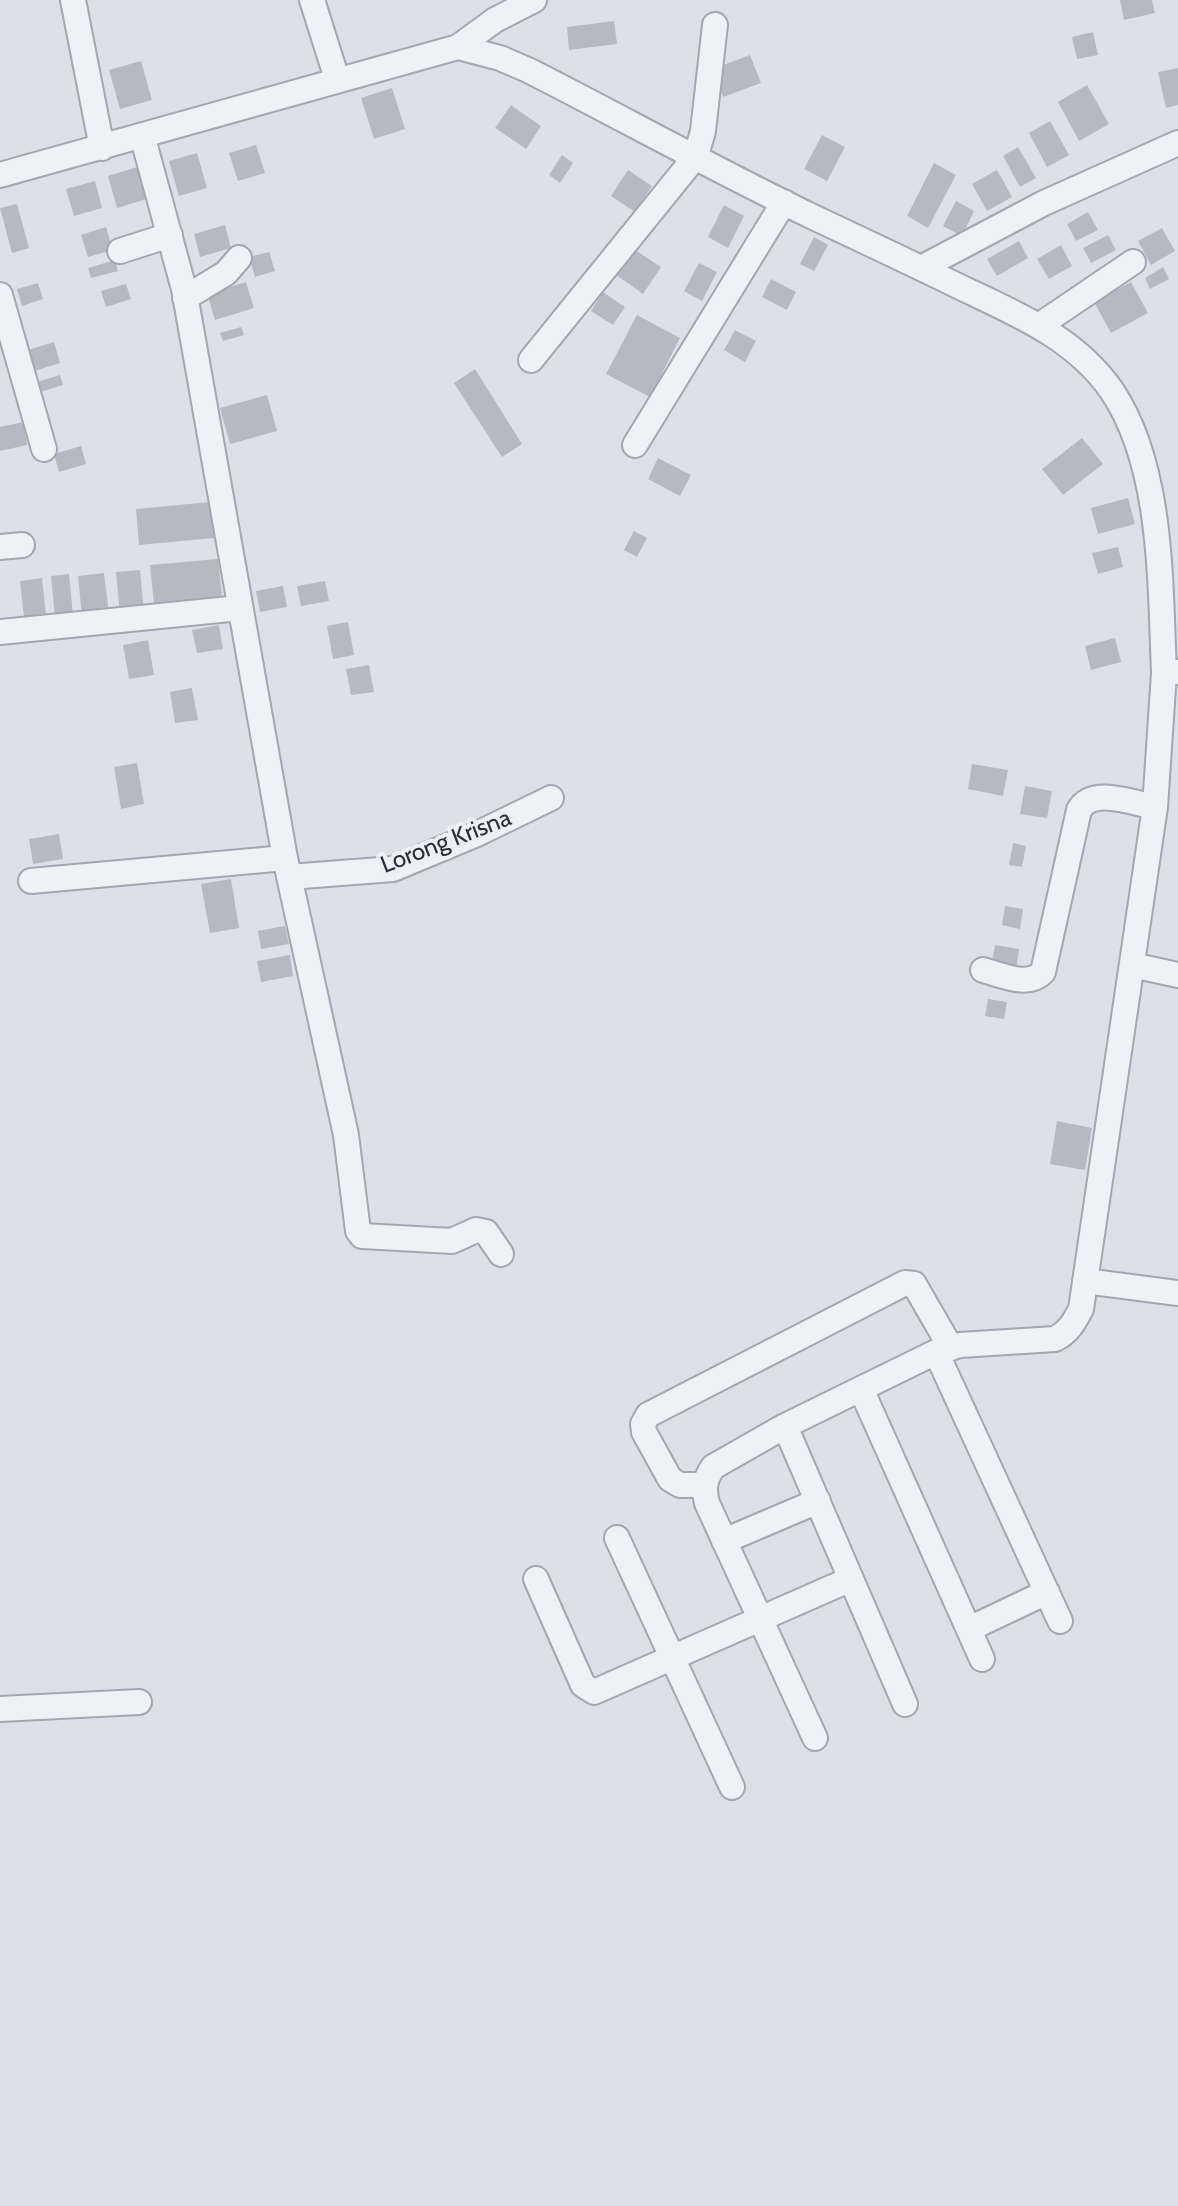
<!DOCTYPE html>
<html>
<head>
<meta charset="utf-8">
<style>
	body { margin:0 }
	canvas { display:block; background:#dde0e6 }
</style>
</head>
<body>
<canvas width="1178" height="2206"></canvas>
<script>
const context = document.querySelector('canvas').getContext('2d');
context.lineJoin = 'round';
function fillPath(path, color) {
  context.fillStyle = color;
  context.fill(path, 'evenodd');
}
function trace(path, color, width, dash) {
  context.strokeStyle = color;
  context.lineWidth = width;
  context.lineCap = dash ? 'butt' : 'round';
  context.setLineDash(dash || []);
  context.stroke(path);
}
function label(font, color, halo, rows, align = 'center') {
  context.font = font + ' Cabin,sans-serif';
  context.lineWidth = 8;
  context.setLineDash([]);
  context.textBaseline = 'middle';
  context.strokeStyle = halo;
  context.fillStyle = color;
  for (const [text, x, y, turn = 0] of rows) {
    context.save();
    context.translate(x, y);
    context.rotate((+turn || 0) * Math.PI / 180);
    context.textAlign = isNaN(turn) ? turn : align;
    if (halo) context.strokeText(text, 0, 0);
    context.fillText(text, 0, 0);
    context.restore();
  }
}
fillPath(new Path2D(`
	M1120,0H1152L1155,13L1124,20Z
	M614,21L617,44L569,50L567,27Z
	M1093,32L1098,55L1077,59L1072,37Z
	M750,55L761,83L723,97L713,69Z
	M141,61L152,100L120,109L109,70Z
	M1178,68V105L1166,108L1158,72Z
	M1087,85L1109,124L1079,141L1058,102Z
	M392,88L405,129L374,139L361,98Z
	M511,105L541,126L526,149L495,128Z
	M1050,121L1069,155L1047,167L1029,133Z
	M822,135L845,147L827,181L804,169Z
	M256,145L265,173L238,181L229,153Z
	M1018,147L1036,178L1020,187L1003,156Z
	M197,153L207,188L179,196L169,161Z
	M562,155L573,163L560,183L549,175Z
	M934,163L956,175L928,228L907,216Z
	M137,167L147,199L117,208L108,176Z
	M628,170L652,186L635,212L611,196Z
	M997,170L1012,197L987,211L972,184Z
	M95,181L102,208L74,216L66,189Z
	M956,201L974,211L962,236L943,226Z
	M17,204L29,248L12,253L0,208Z
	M724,205L744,216L728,248L708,237Z
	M1088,212L1098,230L1076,241L1067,224Z
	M225,225L231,248L200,257L194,234Z
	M106,227L113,250L88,257L81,235Z
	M1162,228L1175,251L1151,265L1138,241Z
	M1108,235L1116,250L1091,263L1083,248Z
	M814,237L828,245L814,271L800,264Z
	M1019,241L1028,258L997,276L987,259Z
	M1061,245L1072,266L1049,279L1037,259Z
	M632,248L661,267L643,294L615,274Z
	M269,252L275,271L255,277L249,257Z
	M115,260L118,271L91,278L88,268Z
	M699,263L717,272L702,301L684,291Z
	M1163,267L1169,279L1150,289L1145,278Z
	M771,279L796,292L787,310L762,297Z
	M246,282L254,308L215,320L207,294Z
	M1131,282L1148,313L1111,333L1094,302Z
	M38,283L43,299L22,306L17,289Z
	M126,284L131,299L106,307L101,291Z
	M603,292L625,307L613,325L591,311Z
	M637,315L680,338L650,397L606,374Z
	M241,327L244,335L223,341L220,333Z
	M735,330L756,341L745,362L724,350Z
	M54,342L60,363L31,372L25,351Z
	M475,369L522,444L502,457L454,383Z
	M60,375L63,385L40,392L37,382Z
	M267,395L277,431L230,444L220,408Z
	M23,422L27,445L0,451V427Z
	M1082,438L1103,464L1063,495L1042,469Z
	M81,446L86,464L59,472L54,454Z
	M658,458L691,475L680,496L648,479Z
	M1128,498L1135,524L1098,534L1091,508Z
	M210,502L214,538L139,545L136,509Z
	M634,531L647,538L637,557L624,550Z
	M1118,547L1123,567L1098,574L1092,553Z
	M218,559L223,606L155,613L150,565Z
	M140,570L144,612L120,615L116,572Z
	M104,573L109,614L82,616L78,576Z
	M69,574L73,615L55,617L51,576Z
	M42,578L46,615L24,617L20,581Z
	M325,581L329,601L301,606L297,586Z
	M283,586L287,607L260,612L256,591Z
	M348,622L354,655L333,659L327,626Z
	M219,625L223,649L197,653L192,630Z
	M1115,638L1121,662L1091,670L1085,646Z
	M148,640L154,675L129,679L123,645Z
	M369,665L374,692L351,695L346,669Z
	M192,688L198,720L175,723L170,692Z
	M137,763L144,804L121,809L114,767Z
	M972,764L1008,770L1003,796L968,789Z
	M1025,786L1052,791L1047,818L1020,814Z
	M59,834L63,859L33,864L29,839Z
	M1013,843L1026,846L1022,867L1009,865Z
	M231,879L239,928L210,933L201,884Z
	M1005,906L1023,909L1020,929L1002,925Z
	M285,926L289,944L261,949L258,931Z
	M995,945L1019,949L1016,971L991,966Z
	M290,955L293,976L261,982L257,961Z
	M988,999L1007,1002L1004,1019L985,1016Z
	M1057,1121L1092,1128L1085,1170L1050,1164Z`), '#b5bac2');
const minor = new Path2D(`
	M73,0L102,148
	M312,0L337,79
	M458,47L495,20L534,0
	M142,135L184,289L285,858L346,1135L358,1231L362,1236L452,1241L476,1230L486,1232L501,1254
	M0,175L458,47L500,58L530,71C624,119 716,170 811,216C860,239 909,262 958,286C1014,313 1075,337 1112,391C1163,467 1160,584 1164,673L1178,672
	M120,251L170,235
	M921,268L1044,203L1178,143
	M0,295L44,449
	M185,298L226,273L239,258
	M1040,325L1133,262
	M531,360L696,156L703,131L715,25
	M635,445L784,202
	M0,547L22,545
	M0,632L240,608
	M289,877L393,869L477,834L551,798
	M31,881L285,858
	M1132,965L1178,975
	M983,970C1002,975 1028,988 1043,972L1079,810C1092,786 1133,803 1155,807
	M1085,1281L1178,1293
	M936,1352L1060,1621
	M861,1389L982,1659
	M785,1426L905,1704
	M704,1485H680L670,1479L644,1432L643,1424L648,1415L905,1283L914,1284L951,1348
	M617,1538L732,1787
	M724,1541L818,1501
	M536,1579L583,1685L594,1692L851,1579
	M969,1629L1047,1592
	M0,1709L139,1702
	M815,1738L707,1503C703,1488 705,1479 713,1467L785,1426L936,1352L960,1345L1055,1339C1069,1332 1074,1322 1081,1309L1155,807L1164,673`);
trace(minor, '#a3a7af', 28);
trace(minor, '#eff1f4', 24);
label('24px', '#282f3b', '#eceff4', [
	["Lorong Krisna",446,842,-21]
]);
</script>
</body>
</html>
